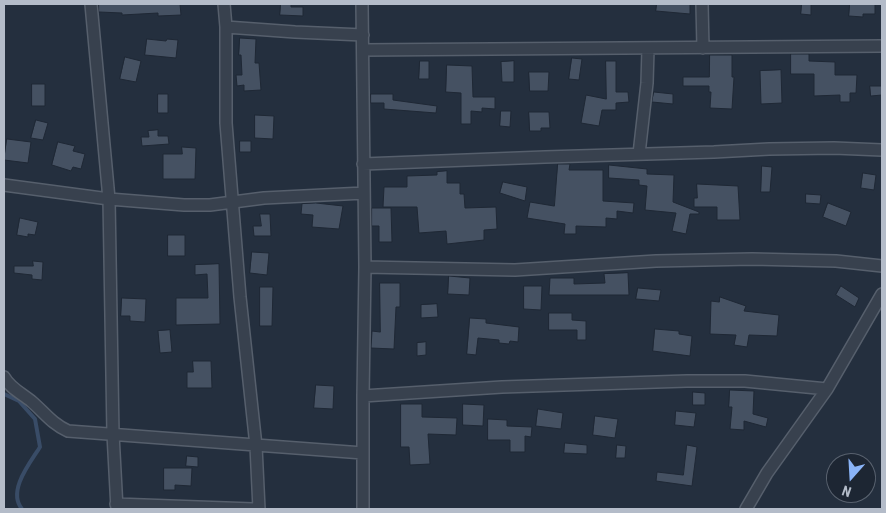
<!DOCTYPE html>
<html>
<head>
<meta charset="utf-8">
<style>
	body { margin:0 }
	#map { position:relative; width:886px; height:513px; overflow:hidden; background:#242f3e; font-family:"Roboto Condensed",sans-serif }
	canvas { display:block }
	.frame { position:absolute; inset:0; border:5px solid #b4bcc9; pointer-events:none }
	.north { position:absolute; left:826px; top:453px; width:50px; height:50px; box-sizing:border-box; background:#1d2633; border:1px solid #59626f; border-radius:50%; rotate:199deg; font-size:14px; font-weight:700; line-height:20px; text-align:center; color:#b4bcc9 }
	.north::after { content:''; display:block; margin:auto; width:18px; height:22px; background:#8ab4f8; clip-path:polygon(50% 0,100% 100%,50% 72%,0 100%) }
</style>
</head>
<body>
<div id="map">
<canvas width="886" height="513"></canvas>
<div class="frame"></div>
<div class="north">N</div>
</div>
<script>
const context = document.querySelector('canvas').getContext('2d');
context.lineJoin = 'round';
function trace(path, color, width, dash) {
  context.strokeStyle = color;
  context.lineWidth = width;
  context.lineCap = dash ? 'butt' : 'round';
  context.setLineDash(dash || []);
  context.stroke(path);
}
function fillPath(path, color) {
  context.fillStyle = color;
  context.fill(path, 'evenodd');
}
trace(new Path2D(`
	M4,394L19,401L35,419L40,447C30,463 7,491 22,509`), '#394c67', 4);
const building = new Path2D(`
	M99,4H180L181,15L158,16V13L122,15V13L99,12Z
	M281,4H291V7H303V16L280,15Z
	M657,4H690V14L656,11Z
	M802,4H811V15L801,14Z
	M850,4H875V14H863V17L849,16Z
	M240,38L256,39L255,63H259L261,90L244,91V85L237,86L236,75H242L241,55H239Z
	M147,39L166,41L167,39L178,40L176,58L145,55Z
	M791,54H809V61L835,62V75H857L856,93H850V102H840V95L814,96V74H791Z
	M710,55H732V77H734L732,109L710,108L711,92H709V86H683V77H709Z
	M125,57L141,61L136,82L120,79Z
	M572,58L582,59L579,80L569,79Z
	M420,61H429V79H419Z
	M514,61V82H502L501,62Z
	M606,61H616V92H628L629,102L616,103V110H602L599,126L581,123L586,95L606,99Z
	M447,65L472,66L473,97H495V109L482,108V112L471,111V124H461V93L446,92Z
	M781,70L782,103L761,104L760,71Z
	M529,72H549L548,91H530Z
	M32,84H45V106H32Z
	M870,86H882V95L871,96Z
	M654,92L673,94V104L652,102Z
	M158,94H168V113H158Z
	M371,94H393V100L437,106L436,113L384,109V103H371Z
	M501,111H511L510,127L500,126Z
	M529,112H549L550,128H541V131H530Z
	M255,115L274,116L273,139L255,138Z
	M36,120L48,123L43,140L31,138Z
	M158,130V136H168L169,144L142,146L141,137H149L148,131Z
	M7,139L31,142L28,163L4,160Z
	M240,141H251V152H240Z
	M58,142L75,146L73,151L85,154L81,169L73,167L71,171L52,165Z
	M182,147L196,148L195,179H163V154H182Z
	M558,164H570L569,170H603V201L634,203L633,213L617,211V219L606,218V227L576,226V234H564L565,224L527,218L530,202L554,206Z
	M609,165L647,169V174L674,175L673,202L699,212V214H690L686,234L672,231L676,213L645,210L647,186L639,185V180L609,178Z
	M762,166L772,167L770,192H761Z
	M447,171V183H460V194H464L465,208L496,207L497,229L484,230V240L447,244L446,231L419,233L417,207H383L384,187H407V176L437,175V172Z
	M863,173L876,175L874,190L861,188Z
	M503,182L527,187L525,201L500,193Z
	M697,184L738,186L740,220H717V207H694V198H697Z
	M806,194L821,195L820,204L806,203Z
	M316,203L343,206L339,229L312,227L313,215L301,214L302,204Z
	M828,203L851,212L846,226L823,217Z
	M372,208H391L392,242H379V226H372Z
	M260,214H270L271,236H254L253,226H261Z
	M20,218L38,222L35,235L28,234V237L17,235Z
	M168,235H185V256H168Z
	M252,252L269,253L267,275L250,273Z
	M33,261L43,262L42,280L32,279V275L14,273V266H33Z
	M219,264L220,324L176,325V298H208L207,274L195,275V265Z
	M628,273L629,295H549L550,278H574V284L605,283L604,274Z
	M449,276L470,278L469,295L448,294Z
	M380,283H400V307H396L394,349L371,348L372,331L380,332Z
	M524,286H542L541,310L524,309Z
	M841,286L859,298L855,307L836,295Z
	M260,287H273L272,326H260Z
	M638,288L661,290L659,301L636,299Z
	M720,297L746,306L744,311L779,315L777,336L749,335L747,347L734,345L736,335L710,334L711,301L719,302Z
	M122,298L146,299L145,322L130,321V316H121Z
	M437,304L438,317L421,318V305Z
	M549,313H572V320L586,321V340H577V330H549Z
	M470,318L486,319V323L519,327L518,342L510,341L509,344L499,343V340L478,338L476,355L467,354Z
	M655,329L679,331V334L692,336L690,356L653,351Z
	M170,330L172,352L160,353L158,331Z
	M426,342V355L417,356V343Z
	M193,361H211L212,388H187V372H193Z
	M316,385L334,386L333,409L314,408Z
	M730,390L754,391L753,414L768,418L766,427L744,421V430L730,429L732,407H729Z
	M693,392L705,393V405H693Z
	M401,404H422V417L457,418L456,435L428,434L430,464L410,465L409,447H401Z
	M463,404L484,405L483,426L463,425Z
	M538,409L563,413L561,429L536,426Z
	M676,411L696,413L694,427L675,425Z
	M595,416L618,419L615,438L593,435Z
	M488,419L507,420V426L532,427L531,437L525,436V452H510V440H488Z
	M565,443L587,445V454L564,453Z
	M617,445L626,446L625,458H616Z
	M687,445L697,447L692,486L656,481L657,472L683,475Z
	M187,456L198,457V467L186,466Z
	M164,468H192L191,486L175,485V490H164Z`);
fillPath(building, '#455162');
trace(building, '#1f2835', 1);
const minor = new Path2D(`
	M91,4L109,199L113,434L117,509
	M224,4L226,27V123L240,297L256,446L259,509
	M362,4L365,267L363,396V509
	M702,4L703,48
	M226,27L295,32L363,35
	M363,50L882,46
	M639,154L647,83L648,49
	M363,164L545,157L714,152L769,149L834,148L882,150
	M4,185L109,199L184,205H210L264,198L364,193
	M365,267L515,270L656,261L752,259L836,261L882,266
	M4,377C10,388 21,393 31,401C44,412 52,424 68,431L363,453
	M363,396L502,387L687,381H745L827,389
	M116,504L253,509
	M746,509L767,473L827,389L882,294`);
trace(minor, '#565f6c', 14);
trace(minor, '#38414e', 11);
</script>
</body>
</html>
